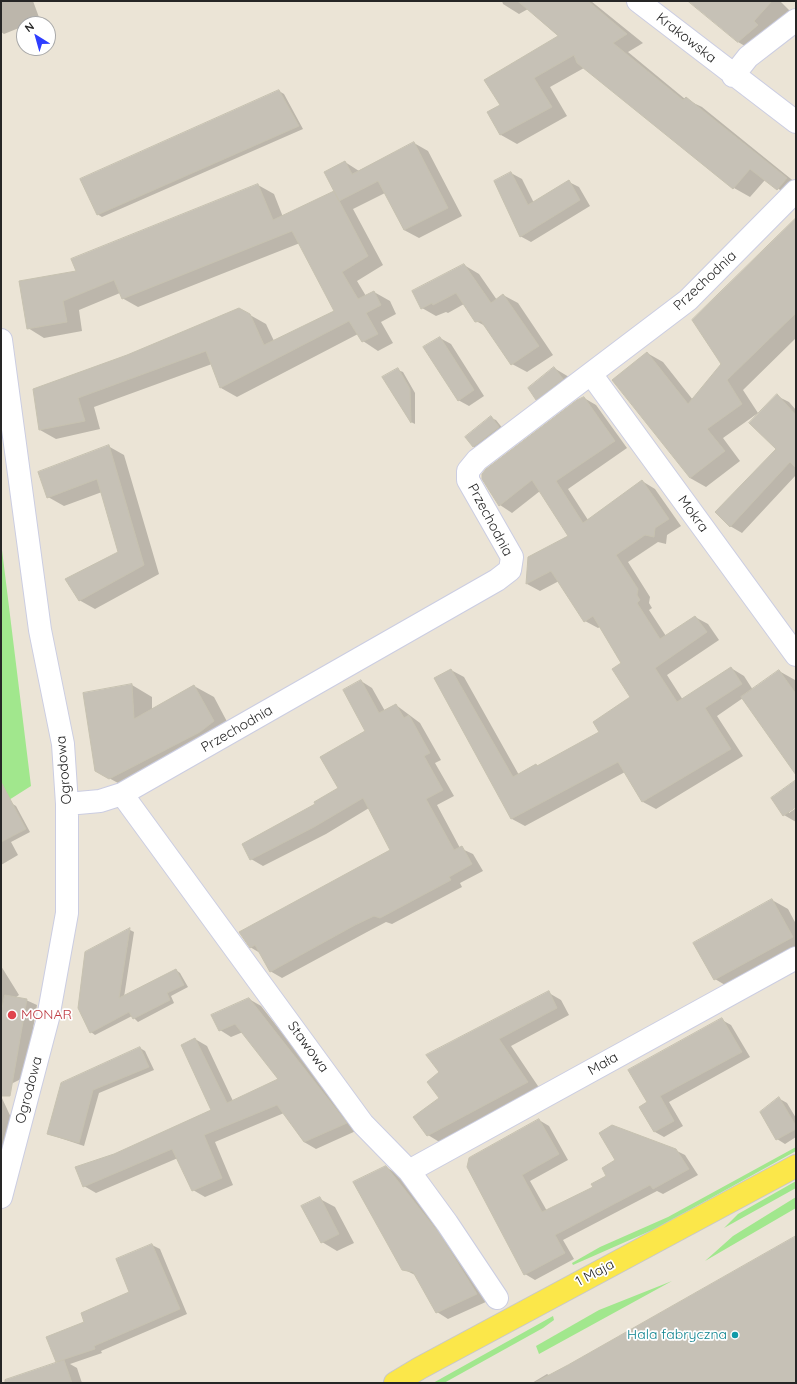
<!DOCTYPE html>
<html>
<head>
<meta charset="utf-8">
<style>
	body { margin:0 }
	#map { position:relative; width:797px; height:1384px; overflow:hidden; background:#ebe4d6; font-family:Quicksand,sans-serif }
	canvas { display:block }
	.frame { position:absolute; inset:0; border:2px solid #262626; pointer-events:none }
	.north { position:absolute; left:16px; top:16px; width:40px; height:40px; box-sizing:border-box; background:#fff; border:1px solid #a8a8a8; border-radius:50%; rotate:323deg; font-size:11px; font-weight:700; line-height:16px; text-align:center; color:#262626 }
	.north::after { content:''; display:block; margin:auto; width:14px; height:18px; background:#2f3eff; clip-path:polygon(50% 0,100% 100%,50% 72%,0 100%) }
</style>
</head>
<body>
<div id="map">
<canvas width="797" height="1384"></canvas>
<div class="frame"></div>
<div class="north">N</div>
</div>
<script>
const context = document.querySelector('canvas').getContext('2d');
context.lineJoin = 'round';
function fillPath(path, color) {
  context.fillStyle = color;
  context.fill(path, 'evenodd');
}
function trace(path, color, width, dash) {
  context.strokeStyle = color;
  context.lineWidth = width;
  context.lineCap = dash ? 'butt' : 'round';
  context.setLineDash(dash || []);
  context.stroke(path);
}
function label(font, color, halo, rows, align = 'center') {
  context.font = font + ' Quicksand,sans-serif';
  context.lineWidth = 3.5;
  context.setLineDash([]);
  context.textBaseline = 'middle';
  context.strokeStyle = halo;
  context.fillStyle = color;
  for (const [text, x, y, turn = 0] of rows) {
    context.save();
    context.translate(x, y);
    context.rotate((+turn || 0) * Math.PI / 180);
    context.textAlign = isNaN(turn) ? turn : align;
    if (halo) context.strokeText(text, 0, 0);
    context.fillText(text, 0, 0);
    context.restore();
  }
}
fillPath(new Path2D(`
	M2,550L31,786L1,805V551Z
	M796,1147V1151L657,1228L573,1265L572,1263L600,1247L668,1217Z
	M796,1181V1188L724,1228L738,1214Z
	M796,1197V1208L705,1261L733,1236Z
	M672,1281L539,1354L536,1346L599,1310Z
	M553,1316L554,1320L543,1328L444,1383H433Z`), '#a1e78d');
fillPath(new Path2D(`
	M1,1H33L40,20L30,24H24V26L4,34L1,32Z
	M502,1H591L643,43L628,52L685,99L702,107L796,183L794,199L765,180L750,197L734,188L584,68L550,87L567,116L517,144L501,135L488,112L501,105L560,36L528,9L519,14L503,4Z
	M689,1H780L791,12L757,53L738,42Z
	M279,91L284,94L303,129L102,217L97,214Z
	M414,143L428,151L462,216L419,238L404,230L385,193L353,209L383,265L357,281L366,296L374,292L390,301L396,314L381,322L393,343L378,351L363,341L358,334L237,397L221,388L212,364L94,407L100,429L56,439L40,430L128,356L250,315L266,324L274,341L335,311L300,243L138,307L122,298L120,293L79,310L82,331L44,338L28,328L77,272L258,185L274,194L283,217L334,193L345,162L359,171Z
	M511,173L522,179L534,203L569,182L579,187L590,206L531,242L520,236Z
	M796,219V338L743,390L758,413L723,438L740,461L706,487L690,478L647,353L663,362L693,400L722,364Z
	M464,265L479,274L497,300L503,295L518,303L553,355L527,372L512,364L487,327L476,321L464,304L448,313L446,312L436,316L422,308Z
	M440,338L451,344L484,396L469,406L458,400Z
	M554,368L569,377L552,408L536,399Z
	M398,370L403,372L415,393V424L411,422L391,391Z
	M777,396L789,402L796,410V475L742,533L730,526L778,449Z
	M584,398L596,405L627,448L568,489L588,520L642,481L655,489L681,526L667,535L666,544L658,542L628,562L650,597L649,603L652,608L649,610L666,636L695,617L708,624L719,640L667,675L683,700L731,668L744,676L753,690L779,671L795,680L796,774L743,698L717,716L743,756L656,809L643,802L625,772L525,826L512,819L451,670L464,677L519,775L536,765L538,766L601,732L631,697L622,664L600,627L598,628L585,621L559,581L540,591L527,584L529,557L570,536L540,491L512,513L500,505Z
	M491,418L496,420L504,430L478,449L474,447L466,437Z
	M108,446L124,455L159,574L95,609L79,600L120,552L102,492L64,506L48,497Z
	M361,681L372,688L385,711L396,705L420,723L441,760L435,763L454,796L437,805L460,848L473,854L483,871L460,883L462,887L392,924L386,922L367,932L282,978L270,971L260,953L250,947L391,850L369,808L326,834L263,866L251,859L316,804L340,788L367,731Z
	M132,685L152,697V710L194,686L214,697L233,733L129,789L96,771L85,694Z
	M796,782V806L789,811V813L796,808V822L784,815Z
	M11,803L16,806L30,832L11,842L18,855L1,865V808Z
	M772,900L788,909L796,924V952L730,988L715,979Z
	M130,930L134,932L124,997L176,970L180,973L188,987L171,996L174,1003L138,1022L132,1016L95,1035L91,1032Z
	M1,966L19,995L15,998L26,1000L37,1005L25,1077L1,1089V1018L3,1005L1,1006Z
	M549,993L561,1000L569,1015L511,1046L540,1089L441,1143L428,1135L440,1098L428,1082Z
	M249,999L261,1006L358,1130L316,1149L304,1142L284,1113L215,1142L233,1185L205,1197L193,1190L178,1158L96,1193L84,1186L114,1155L212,1110L195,1039L207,1046L233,1101L279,1079L243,1032L231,1037L220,1030Z
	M722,1020L731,1025L750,1057L669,1102L683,1126L664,1137L655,1132L649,1103Z
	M140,1048L145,1051L154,1070L99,1093L84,1146L48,1134L62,1084Z
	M1,1096L14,1124L1,1166Z
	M780,1099L787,1103L796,1118V1137L785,1144L777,1139Z
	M539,1120L549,1126L568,1160L530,1181L547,1211L594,1188L608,1176L617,1161L675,1150L685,1155L698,1175L663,1194L657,1191L563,1240L574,1259L535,1280L525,1274L468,1167Z
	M386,1167L397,1174L450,1241L488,1301L448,1319L437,1312L417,1276L403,1269Z
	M320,1199L335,1207L354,1243L337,1251L322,1242Z
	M796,1237V1383H532L547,1374L550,1376Z
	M152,1245L160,1249L187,1314L101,1351L102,1353L70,1364L77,1368L82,1383H1L58,1363L56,1362L85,1322L130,1292Z`), '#0003');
const building = new Path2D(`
	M518,1H588L627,34L613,43L683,100L686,97L787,178L777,190L750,169L733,189L577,63L574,55L534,78L552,107L500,135L487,112L500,105L484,80L558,36Z
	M688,1H772L754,21L758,25L738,42Z
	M279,90L299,126L97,215L80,179Z
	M414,142L448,208L404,230L378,181L339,201L324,172L345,161L352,174Z
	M511,172L528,205L569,180L580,200L520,237L494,181Z
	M258,184L273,220L334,191L368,256L342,272L358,299L374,291L381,305L366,313L378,334L362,342L349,321L220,388L206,351L78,398L85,421L39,430L33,389L127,355L239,308L250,314L264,345L334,311L292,231L122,299L114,280L63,301L67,322L27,329L19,281L76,271L71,259Z
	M796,218V313L727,380L742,404L707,429L725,451L690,478L612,380L647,352L688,404L721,364L692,320Z
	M464,264L491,303L503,294L539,346L511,365L481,321L475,322L456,293L433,305L432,303L421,309L412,291Z
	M440,337L474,390L458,401L423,347Z
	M554,367L563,379L536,400L528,388Z
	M398,368L410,389L411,423L382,377Z
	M777,394L796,415V468L790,462L730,527L715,512L776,449L749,423Z
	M584,397L615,441L556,481L583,523L642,480L669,519L655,528L654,537L645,535L616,555L638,589L637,595L640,600L637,603L660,639L695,616L707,632L655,668L677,702L731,667L742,684L705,708L731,749L642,802L618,762L511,819L434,678L451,669L513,777L536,764L537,766L599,732L593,722L630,697L612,669L621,663L593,616L584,622L551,571L526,584L528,557L568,536L532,480L499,506L482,479V474L486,469L577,400Z
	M491,416L499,427L473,447L465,437Z
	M109,445L144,565L79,601L65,579L118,552L97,479L47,498L38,472Z
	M779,670L796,694V775L741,697Z
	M361,680L379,713L396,704L404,718L409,715L430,753L424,756L443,790L426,799L454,850L462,846L472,864L449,877L451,880L380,918L374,916L355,925L270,972L255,945L250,948L239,932L390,850L363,798L314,827L250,860L242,844L315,804L314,802L338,788L320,757L365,731L343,690Z
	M132,684L134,719L194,685L214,721L200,732L109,779L95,771L83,693Z
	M796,780V807L783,816L771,798Z
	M1,782L26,829L1,842Z
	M772,899L793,937L714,980L693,943Z
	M130,928L119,998L176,969L184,985L167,993L170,1000L133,1019L129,1012L90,1033L78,1008L85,952Z
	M549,991L557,1008L499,1039L528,1082L427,1136L413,1117L439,1098L427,1082L439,1072L426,1055Z
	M5,995L27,999L10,1096H1V1012Z
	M249,998L347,1123L304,1142L277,1105L204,1135L222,1178L208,1184L192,1191L172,1149L83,1187L75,1167L114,1154L211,1110L181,1045L195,1038L227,1103L278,1079L235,1024L219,1031L211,1015Z
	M722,1018L742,1052L660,1096L674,1121L654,1132L639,1107L647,1102L628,1070Z
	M140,1047L149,1067L93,1090L79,1143L47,1134L61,1083Z
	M779,1097L796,1126V1129L776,1140L760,1112Z
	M539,1119L559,1154L522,1175L542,1212L593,1187L591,1184L606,1176L602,1168L615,1160L599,1133L612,1125L676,1149L689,1169L653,1189L650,1185L555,1235L565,1253L524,1275L467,1167L469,1158Z
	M386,1166L439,1233L477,1294L436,1313L413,1272L402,1270L353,1182Z
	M320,1197L339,1234L321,1243L301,1206Z
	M796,1236V1383H534L568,1365Z
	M152,1244L180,1309L94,1346L95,1349L56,1362L46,1337L84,1322L81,1313L129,1292L116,1259Z
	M64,1360L72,1383H5V1380Z`);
fillPath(building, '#c6c1b6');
trace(building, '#c6c1b0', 1);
const minor = new Path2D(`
	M638,1L796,122
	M733,76L748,57L796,20
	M1,340L40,630L63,744L67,804V913L48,1018L1,1197
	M591,374L796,655
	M122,794L363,1124L409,1171L447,1223L497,1298
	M67,804L100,801L122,794L497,580L510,570L512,557L468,480V471L477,460L688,300L796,191
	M409,1171L796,958`);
const major = new Path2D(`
	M395,1383L420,1368L796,1166`);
trace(minor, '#cbcde2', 24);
trace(major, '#c7c7c7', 24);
trace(minor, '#fff', 22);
trace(major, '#fbe74a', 22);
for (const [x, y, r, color] of [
	[12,1015,5,"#e0444e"],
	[735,1335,4,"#0f9aa8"]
]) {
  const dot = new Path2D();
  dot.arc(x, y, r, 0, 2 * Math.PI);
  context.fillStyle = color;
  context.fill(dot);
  trace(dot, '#fff', 1.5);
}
label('14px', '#262626', '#fff', [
	["Krakowska",686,38,38],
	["Przechodnia",705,281,-43],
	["Mokra",693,514,54],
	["Przechodnia",490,520,62],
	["Przechodnia",237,729,-30],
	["Ogrodowa",64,770,-95],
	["Stawowa",308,1047,54],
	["Mała",603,1064,-29],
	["Ogrodowa",29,1090,-75],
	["1 Maja",595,1273,-28]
]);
label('14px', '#be3a42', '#fff', [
	["MONAR",21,1015]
], 'left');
label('14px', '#0d838f', '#fff', [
	["Hala fabryczna",727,1335]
], 'right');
</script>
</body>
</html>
